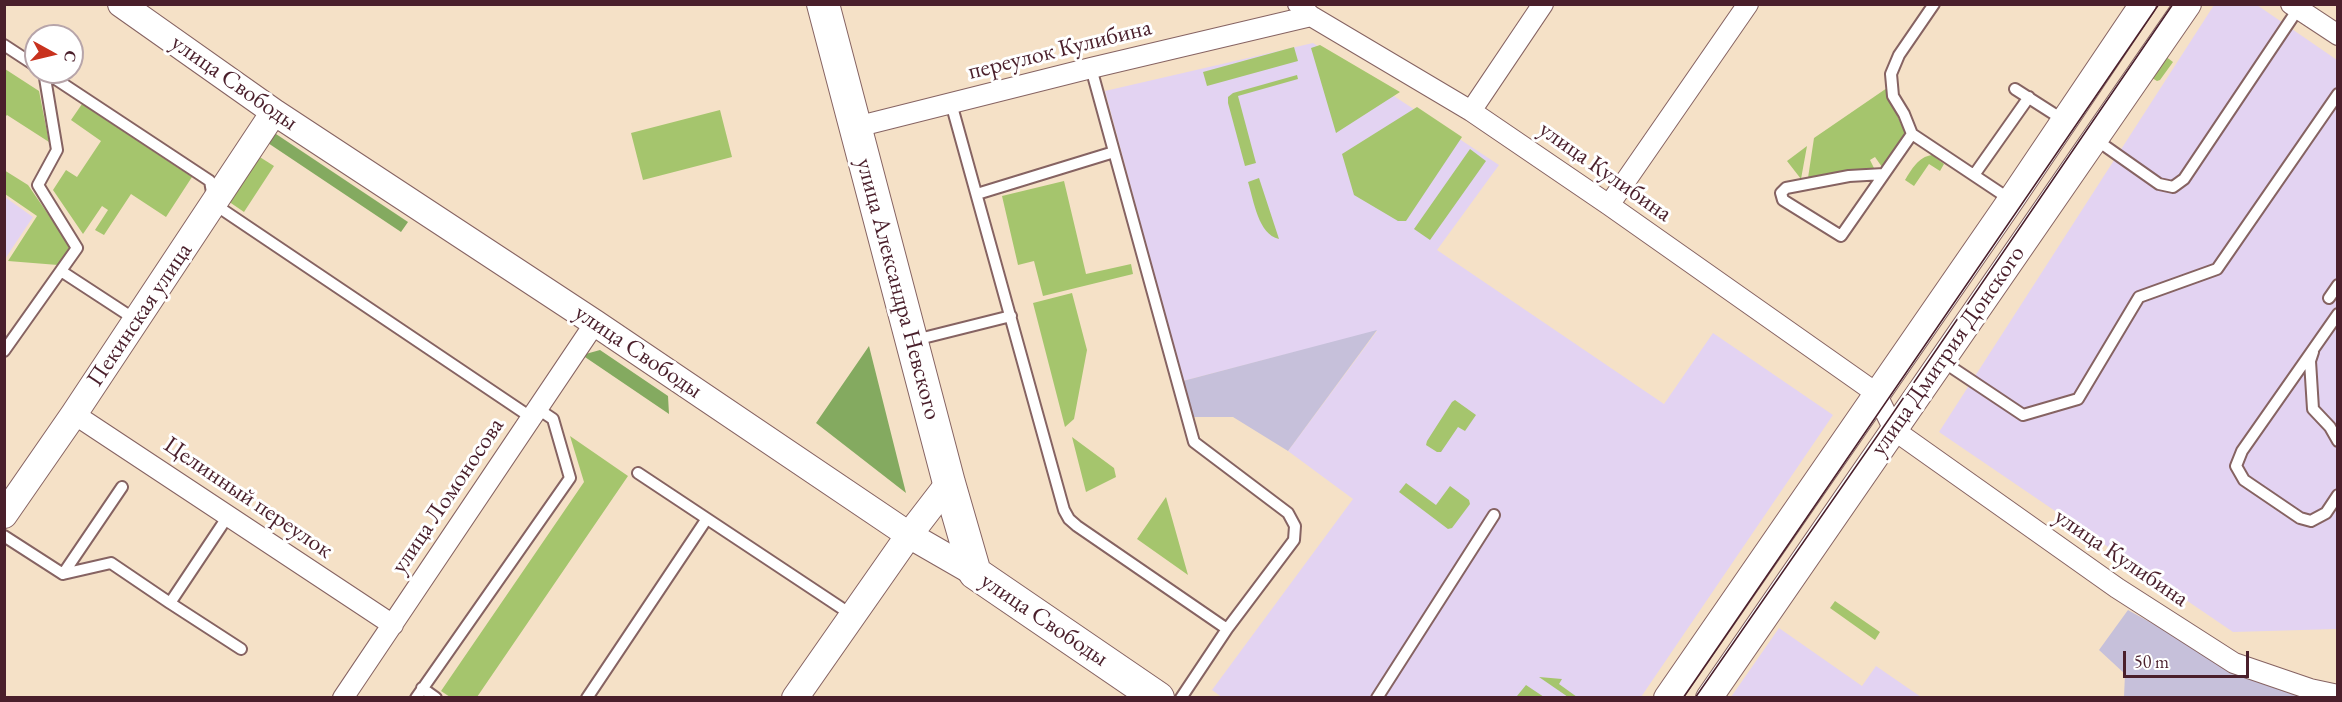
<!DOCTYPE html>
<html>
<head>
<meta charset="utf-8">
<style>
	body { margin:0 }
	#map { position:relative; width:2342px; height:702px; overflow:hidden; background:#f5e1c7; font-family:"EB Garamond",serif }
	canvas { display:block }
	.frame { position:absolute; inset:0; border:6px solid #4a1f2b; pointer-events:none }
	.north { position:absolute; left:24px; top:24px; width:60px; height:60px; box-sizing:border-box; background:#fff; border:2px solid #b7a5aa; border-radius:50%; rotate:98deg; font-size:16px; font-weight:700; line-height:24px; text-align:center; color:#4a1f2b }
	.north::after { content:''; display:block; margin:auto; width:21px; height:27px; background:#c8321e; clip-path:polygon(50% 0,100% 100%,50% 72%,0 100%) }
	.scale { position:absolute; left:2123px; top:651px; width:126px; height:27px; box-sizing:border-box; border:3px solid #4a1f2b; border-top:0; padding-left:8px; font-size:18px; line-height:21px; white-space:nowrap; color:#4a1f2b; -webkit-text-stroke:4px #fff; paint-order:stroke }
</style>
</head>
<body>
<div id="map">
<canvas width="2342" height="702"></canvas>
<div class="frame"></div>
<div class="north">С</div>
<div class="scale">50 m</div>
</div>
<script>
const context = document.querySelector('canvas').getContext('2d');
context.lineJoin = 'round';
function fillPath(path, color) {
  context.fillStyle = color;
  context.fill(path, 'evenodd');
}
function trace(path, color, width, dash) {
  context.strokeStyle = color;
  context.lineWidth = width;
  context.lineCap = dash ? 'butt' : 'round';
  context.setLineDash(dash || []);
  context.stroke(path);
}
function label(font, color, halo, rows, align = 'center') {
  context.font = font + ' "EB Garamond",serif';
  context.lineWidth = 6;
  context.setLineDash([]);
  context.textBaseline = 'middle';
  context.strokeStyle = halo;
  context.fillStyle = color;
  for (const [text, x, y, turn = 0] of rows) {
    context.save();
    context.translate(x, y);
    context.rotate((+turn || 0) * Math.PI / 180);
    context.textAlign = isNaN(turn) ? turn : align;
    if (halo) context.strokeText(text, 0, 0);
    context.fillText(text, 0, 0);
    context.restore();
  }
}
fillPath(new Path2D(`
	M2214,5H2257L2337,60V631L2336,629L2233,632L1939,432Z
	M1313,43L1499,165L1437,250L1664,404L1713,333L1833,415L1641,697L1223,698L1212,690L1353,499L1288,451L1377,331L1183,381L1105,91Z
	M5,197L33,217L5,259Z
	M1779,628L1862,686L1876,666L1921,697H1731Z`), '#e3d3f2');
fillPath(new Path2D(`
	M1377,330L1288,451L1233,417H1192L1183,381Z
	M2128,610L2259,682L2319,697H2124L2125,674L2099,650Z`), '#c6c0da');
fillPath(new Path2D(`
	M1320,45L1400,92L1336,133L1311,48Z
	M1294,47L1298,61L1207,86L1203,72Z
	M2165,56L2173,62L2160,80L2157,81L2152,78Z
	M5,69L39,91L49,142L7,115L5,117Z
	M1297,75L1298,79L1238,96L1256,163L1245,166L1228,103V97L1233,93Z
	M1887,88L1889,97L1905,133L1882,167L1875,157L1870,160L1875,170L1808,178L1814,138Z
	M82,104L192,177L166,217L131,194L104,235L95,230L108,210L102,206L83,234L53,190L66,170L77,177L101,141L71,120Z
	M1417,107L1462,137L1406,221H1398L1354,195L1342,154Z
	M720,110L732,157L643,180L631,133Z
	M1807,146L1801,179L1787,161Z
	M1470,149L1486,161L1430,240L1414,229Z
	M255,154L274,166L244,212L225,199Z
	M1932,155L1944,164L1940,171L1929,164L1914,186L1905,180C1912,169 1918,157 1932,155Z
	M4,170L28,185L70,246L58,265L8,261L37,216L5,194Z
	M1259,178L1279,239C1258,234 1254,201 1248,182Z
	M1064,181L1086,274L1131,264L1133,274L1043,296L1034,261L1018,265L1002,196Z
	M1072,293L1087,350L1074,419L1065,427L1033,303Z
	M1455,400L1476,415L1465,431L1458,427L1441,452H1437L1426,445L1427,441L1452,402Z
	M570,436L628,476L477,697H450L441,691L584,482Z
	M1072,437L1114,468L1116,477L1086,492Z
	M1406,483L1436,505L1450,486L1469,500L1470,504L1452,528L1448,529L1399,492Z
	M1166,497L1188,575L1137,539Z
	M1835,601L1880,632L1875,640L1830,608Z
	M1539,677L1562,679L1559,684L1577,697H1568Z
	M1526,685L1544,697L1517,696Z`), '#a5c56d');
fillPath(new Path2D(`
	M276,134L408,222L401,232L262,139Z
	M869,346L906,493L816,423Z
	M600,350L668,396L669,414L582,355Z`), '#84aa60');
const service = new Path2D(`
	M1934,4L1899,55L1891,74L1893,96L1904,114L1912,134L2011,200
	M4,45L36,66
	M1091,68L1194,442L1288,513L1295,526L1294,540L1227,629L1181,698
	M45,72L210,181L214,204L532,418
	M2015,89L2065,121
	M951,103L1064,510L1069,519L1077,526L1227,629
	M2095,139L2159,184L2173,187L2184,179L2298,9
	M1884,174L1849,176L1786,188L1781,193L1783,200L1841,236L1912,134
	M1974,175L2029,97
	M977,194L1114,152
	M61,271L136,320
	M2329,298L2338,285
	M2338,314L2242,451L2236,466L2244,480L2300,518L2311,521L2326,513L2338,495
	M915,340L1011,316
	M4,351L77,248L38,185L57,150L44,72
	M2313,352L2310,361L2313,409L2330,427L2338,441
	M1942,361L2023,415L2078,399L2139,297L2217,269L2338,94
	M638,473L852,615
	M228,516L170,603L241,649
	M4,536L63,574L111,563L170,603
	M63,574L122,487
	M422,688L436,698
	M416,698L570,478L553,419L538,409
	M587,698L706,520
	M1377,698L1494,515`);
const minor = new Path2D(`
	M1298,4L1311,16L1471,111L1609,205L1876,393L1894,430L2117,588L2234,663L2310,689L2338,695
	M2291,4L2338,35
	M1471,111L1543,4
	M856,127L1091,68L1311,16
	M1609,205L1748,4
	M74,414L393,625
	M343,698L595,323`);
const tertiary = new Path2D(`
	M121,4L274,112L595,323L909,535L975,573
	M4,515L74,414L274,112
	M795,698L909,535L949,483
	M1667,698L2011,200L2143,4
	M1709,698L2188,4`);
const primary = new Path2D(`
	M823,4L949,483L975,573L1158,698`);
trace(service, '#866362', 14);
trace(minor, '#866362', 22);
trace(tertiary, '#866362', 28);
trace(primary, '#866362', 34);
trace(service, '#fff', 10);
trace(minor, '#fff', 20);
trace(tertiary, '#fff', 26);
trace(primary, '#fff', 32);
trace(new Path2D(`
	M1683,698L2159,4
	M1695,698L1889,419L2173,4`), '#4a1f2b', 1.5);
label('24px', '#4a1f2b', '#fff', [
	["переулок Кулибина",1060,50,-14],
	["улица Свободы",234,83,35],
	["улица Кулибина",1605,172,35],
	["улица Александра Невского",898,289,75],
	["Пекинская улица",140,315,-56],
	["улица Дмитрия Донского",1948,351,-55],
	["улица Свободы",638,352,34],
	["улица Ломоносова",448,496,-56],
	["Целинный переулок",248,498,34],
	["улица Кулибина",2121,558,34],
	["улица Свободы",1044,620,34]
]);
</script>
</body>
</html>
